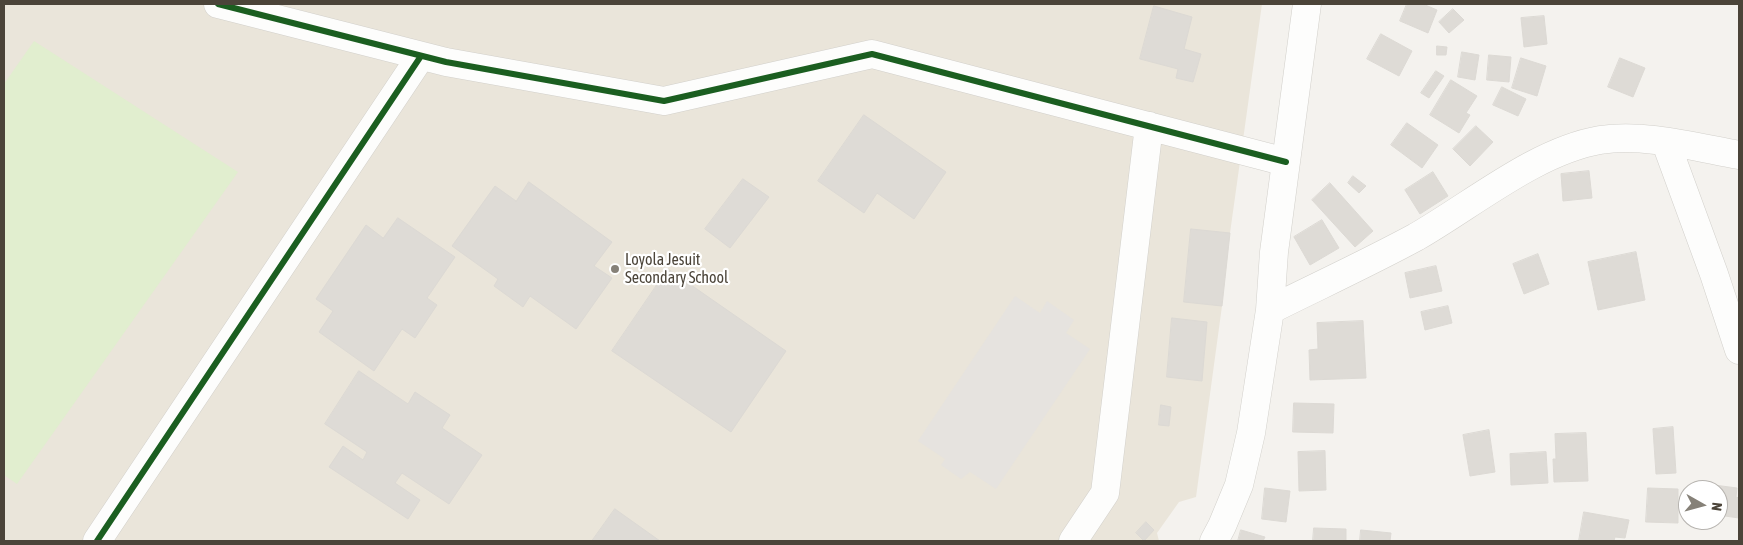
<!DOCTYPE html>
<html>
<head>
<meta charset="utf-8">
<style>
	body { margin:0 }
	#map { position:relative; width:1743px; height:545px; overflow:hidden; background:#f4f2ee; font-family:"Asap Condensed",sans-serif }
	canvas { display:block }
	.frame { position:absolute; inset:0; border:5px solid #4b4439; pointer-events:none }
	.north { position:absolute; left:1678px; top:480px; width:50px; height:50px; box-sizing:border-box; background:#fff; border:1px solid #b7b4b0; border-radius:50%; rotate:97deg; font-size:14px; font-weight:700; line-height:20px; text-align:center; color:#4b4439 }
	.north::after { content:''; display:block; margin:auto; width:18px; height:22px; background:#868178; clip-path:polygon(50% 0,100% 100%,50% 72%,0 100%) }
</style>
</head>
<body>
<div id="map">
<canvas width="1743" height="545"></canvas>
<div class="frame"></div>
<div class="north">N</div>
</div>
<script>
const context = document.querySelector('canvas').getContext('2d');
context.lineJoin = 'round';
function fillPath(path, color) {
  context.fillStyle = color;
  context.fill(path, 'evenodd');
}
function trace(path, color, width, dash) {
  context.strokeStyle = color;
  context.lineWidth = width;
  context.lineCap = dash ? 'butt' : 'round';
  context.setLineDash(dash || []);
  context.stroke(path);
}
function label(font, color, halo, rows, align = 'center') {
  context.font = font + ' "Asap Condensed",sans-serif';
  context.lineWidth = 4.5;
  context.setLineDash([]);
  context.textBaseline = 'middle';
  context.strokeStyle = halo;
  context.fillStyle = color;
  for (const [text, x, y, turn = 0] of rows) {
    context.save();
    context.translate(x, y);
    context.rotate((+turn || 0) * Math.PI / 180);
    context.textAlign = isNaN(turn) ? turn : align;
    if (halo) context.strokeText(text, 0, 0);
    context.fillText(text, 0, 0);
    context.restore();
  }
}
fillPath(new Path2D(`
	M4,4H1262L1230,233L1222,306L1196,497L1179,502L1157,533L1159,541H4Z`), '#eae5da');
fillPath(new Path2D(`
	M34,41L238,172L17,484L4,475V84Z`), '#e1eecf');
fillPath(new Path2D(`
	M1015,296L1040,313L1047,301L1074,320L1066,333L1090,349L996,489L970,472L961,479L941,465L945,459L918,441Z`), '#e6e3df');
const building = new Path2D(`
	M1407,4H1423L1437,10L1428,33L1400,21Z
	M1154,6L1192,17L1184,49L1201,54L1193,82L1176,78L1178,69L1140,59Z
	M1453,9L1464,20L1449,33L1439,22Z
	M1544,16L1547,44L1524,47L1521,18Z
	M1381,34L1412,51L1399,76L1367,59Z
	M1437,46L1447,47L1446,55H1437Z
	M1462,52L1479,55L1475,80L1458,77Z
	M1489,55L1511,57L1509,82L1487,80Z
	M1521,58L1546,66L1537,96L1512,88Z
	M1620,58L1645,68L1633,97L1608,87Z
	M1436,71L1444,76L1429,98L1421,93Z
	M1451,80L1477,96L1466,113L1470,115L1459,133L1430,115Z
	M1502,87L1526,99L1518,116L1493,105Z
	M864,115L946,172L914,219L877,193L864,213L818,181Z
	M1407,123L1438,145L1422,168L1391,145Z
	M1476,126L1493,142L1470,166L1453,149Z
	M1589,171L1592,198L1563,201L1561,174Z
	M1433,172L1448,196L1420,214L1405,190Z
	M1353,176L1366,186L1359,193L1348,183Z
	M743,179L769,197L730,248L705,229Z
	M529,182L612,242L594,266L612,278L576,329L530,296L523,307L494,286L498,279L452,246L495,186L516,201Z
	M1330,183L1373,231L1355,247L1312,200Z
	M398,218L455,257L427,298L437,305L415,338L402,329L374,371L319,332L333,311L316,299L366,225L383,238Z
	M1322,220L1339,248L1310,265L1294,237Z
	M1191,229L1230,233L1222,306L1184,302Z
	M1636,252L1645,300L1598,310L1588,262Z
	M1538,254L1549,284L1524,294L1513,264Z
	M1436,266L1442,291L1410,298L1405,273Z
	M668,269L786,351L731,432L612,351Z
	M1448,306L1452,323L1425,330L1421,312Z
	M1172,318L1207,322L1202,381L1167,377Z
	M1363,321L1366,378L1310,380L1309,350L1318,349L1317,323Z
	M359,371L408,404L415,392L450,415L442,428L482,455L449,504L402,473L395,483L420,500L408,519L329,467L343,446L363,460L367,452L325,424Z
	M1294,403L1334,404L1333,433L1293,432Z
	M1161,405L1171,407L1169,426L1159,425Z
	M1673,427L1676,473L1656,474L1653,429Z
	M1489,430L1495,472L1470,476L1463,435Z
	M1586,433L1588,481L1554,482L1553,459H1556L1555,434Z
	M1325,451L1326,490L1299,491L1298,452Z
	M1546,452L1548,483L1511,485L1510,454Z
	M1714,485L1737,488L1736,497L1739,498V518L1718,515V490H1713Z
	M1265,488L1290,491L1286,522L1262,519Z
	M1648,488L1678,489V523L1646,522Z
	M615,509L660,541H592Z
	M1584,512L1629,520L1625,538L1615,537L1614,541H1579Z
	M1146,522L1154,530L1144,541L1136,533Z
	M1314,528L1346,529V541H1313Z
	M1241,530L1265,537L1263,541H1238Z
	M1361,530L1391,533L1390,541H1360Z`);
fillPath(building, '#dedbd6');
trace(building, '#dcd9d4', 1);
const street = new Path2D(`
	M218,4L446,62L664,101L872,54L1286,162
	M1666,143L1714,274L1739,350
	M1270,310C1318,286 1368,263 1416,237C1472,205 1536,151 1600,140C1644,133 1695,147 1739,155
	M97,541L421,56
	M1073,541L1105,493L1149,126
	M1214,541L1222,526L1239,485L1251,433L1270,310L1274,252L1307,4`);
trace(street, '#d2d0cb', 29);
trace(street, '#fdfdfc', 28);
trace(new Path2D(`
	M218,4L446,62L664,101L872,54L1286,162
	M97,541L421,56`), '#1b5e20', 6);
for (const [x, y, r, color] of [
	[615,269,5,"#868178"]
]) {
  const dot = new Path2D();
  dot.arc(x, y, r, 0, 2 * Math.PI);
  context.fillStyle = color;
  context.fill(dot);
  trace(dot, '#fff', 2);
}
label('16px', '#4b4439', '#fff', [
	["Loyola Jesuit",625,260],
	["Secondary School",625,278]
], 'left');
</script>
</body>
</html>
